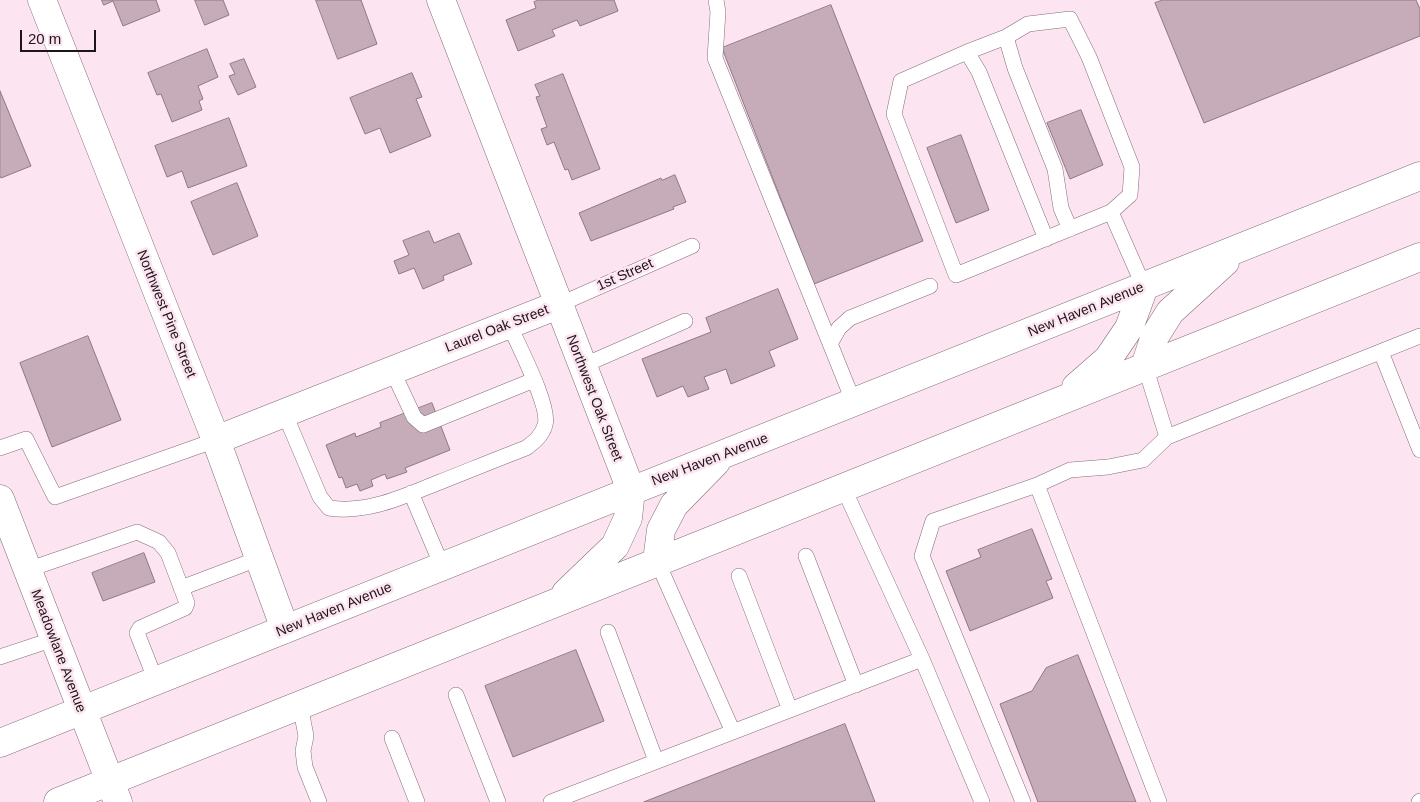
<!DOCTYPE html>
<html>
<head>
<meta charset="utf-8">
<style>
	body { margin:0 }
	#map { position:relative; width:1420px; height:802px; overflow:hidden; background:#fce5f1; font-family:Helvetica,sans-serif }
	canvas { display:block }
	.scale { position:absolute; left:20px; top:30px; width:76px; height:22px; box-sizing:border-box; border:2px solid #1e1419; border-top:0; padding-left:6px; font-size:15px; line-height:18px; white-space:nowrap; color:#1e1419; -webkit-text-stroke:4px #fce5f1; paint-order:stroke }
</style>
</head>
<body>
<div id="map">
<canvas width="1420" height="802"></canvas>
<div class="scale">20 m</div>
</div>
<script>
const context = document.querySelector('canvas').getContext('2d');
context.lineJoin = 'round';
function fillPath(path, color) {
  context.fillStyle = color;
  context.fill(path, 'evenodd');
}
function trace(path, color, width, dash) {
  context.strokeStyle = color;
  context.lineWidth = width;
  context.lineCap = dash ? 'butt' : 'round';
  context.setLineDash(dash || []);
  context.stroke(path);
}
function label(font, color, halo, rows, align = 'center') {
  context.font = font + ' Helvetica,sans-serif';
  context.lineWidth = 5;
  context.setLineDash([]);
  context.textBaseline = 'middle';
  context.strokeStyle = halo;
  context.fillStyle = color;
  for (const [text, x, y, turn = 0] of rows) {
    context.save();
    context.translate(x, y);
    context.rotate((+turn || 0) * Math.PI / 180);
    context.textAlign = isNaN(turn) ? turn : align;
    if (halo) context.strokeText(text, 0, 0);
    context.fillText(text, 0, 0);
    context.restore();
  }
}
const building = new Path2D(`
	M102,0H156L160,11L123,26L113,1L104,5Z
	M195,0H223L229,15L205,25Z
	M316,0H361L377,44L338,59Z
	M539,0H614L618,11L580,26L577,20L552,30L555,36L518,51L506,20L536,8L534,2Z
	M1163,0H1416L1420,9V36L1204,123L1155,3Z
	M831,5L923,241L814,284L722,48Z
	M207,49L218,77L198,86L203,99L199,101L202,110L172,122L161,94L157,95L148,73Z
	M244,59L256,87L238,95L229,76L235,74L230,64Z
	M412,73L422,97L416,99L431,136L390,153L380,128L365,134L350,98Z
	M563,74L600,169L572,180L568,169L565,170L554,142L547,145L541,129L547,127L536,97L540,96L535,85Z
	M0,91L31,166L1,178L0,176Z
	M1081,110L1103,165L1070,179L1047,123Z
	M229,118L247,166L188,188L182,171L167,177L155,146Z
	M961,135L989,210L956,223L927,148Z
	M675,175L686,202L673,207L674,209L591,241L579,213L661,178L662,180Z
	M237,183L258,236L213,255L191,202Z
	M429,231L434,243L459,233L472,264L443,276L444,280L423,289L414,268L399,274L394,261L409,255L403,241Z
	M778,289L798,339L769,351L775,366L731,384L726,369L704,377L709,389L688,397L683,386L657,397L642,359L711,332L706,318Z
	M88,336L121,420L52,447L20,363Z
	M432,403L450,450L405,468L407,472L387,479L385,474L371,480L373,486L360,491L357,484L346,488L342,477L339,478L326,445L355,433L356,437L381,427L380,423Z
	M1032,529L1052,579L1046,581L1053,598L970,631L946,571L981,557L978,550Z
	M144,553L155,582L103,601L92,573Z
	M576,650L604,721L513,757L485,686Z
	M1078,655L1136,802H1038L1000,704L1032,691L1046,668Z
	M845,724L875,802H644Z`);
fillPath(building, '#c6abb9');
trace(building, '#907784', 1);
const service = new Path2D(`
	M716,0L718,12L715,58L854,403
	M967,52L1006,37
	M1111,212L1144,287
	M1046,239L979,72L967,52L901,81L894,114L956,275L1111,212L1130,195L1132,167L1089,57L1070,19L1028,24L1006,37L1015,68L1055,169L1061,208L1070,229
	M558,305L692,246
	M831,342L839,328L850,318L930,286
	M1381,352L1420,450
	M582,366L685,321
	M392,370L414,417L423,425L534,380
	M284,412L320,497L329,508C368,514 404,496 440,482C468,471 497,459 526,448C534,442 542,436 545,425C551,407 518,345 509,324
	M1167,437L1420,336
	M0,448L26,439L55,497L216,440
	M1037,485L1159,802
	M843,487L922,659L982,802
	M411,493L442,566
	M806,556L856,685
	M657,561L733,732
	M27,570L137,532L159,542L168,553L187,603L185,608L140,628L137,633L156,681
	M739,576L790,710
	M181,588L260,558
	M608,632L656,761
	M0,657L54,639
	M456,695L498,802
	M300,705L306,736L303,751L305,767L319,802
	M392,738L417,802
	M551,802L922,659
	M1023,802L922,556L933,521L1037,485L1070,470L1108,467L1143,460L1167,437L1145,366
	M1419,802L1420,801`);
const minor = new Path2D(`
	M42,0L216,440L285,629
	M441,0L631,490
	M216,440L558,305
	M0,499L118,802`);
const primary = new Path2D(`
	M1145,366L1155,336L1170,312L1225,262
	M1076,387L1108,359L1129,328L1144,287
	M657,561L661,530L674,505L716,462
	M566,593L615,546L628,518L631,490
	M0,743L1420,176
	M58,802L1420,257`);
trace(service, '#856c79', 16);
trace(minor, '#856c79', 29);
trace(primary, '#856c79', 29);
trace(service, '#fff', 15);
trace(minor, '#fff', 28);
trace(primary, '#fff', 28);
label('14px', '#1e1419', '#fce5f1', [
	["1st Street",625,275,-24],
	["New Haven Avenue",1086,310,-22],
	["Northwest Pine Street",166,314,68],
	["Laurel Oak Street",497,329,-21],
	["Northwest Oak Street",594,398,69],
	["New Haven Avenue",710,460,-21],
	["New Haven Avenue",334,610,-22],
	["Meadowlane Avenue",58,651,69]
]);
</script>
</body>
</html>
